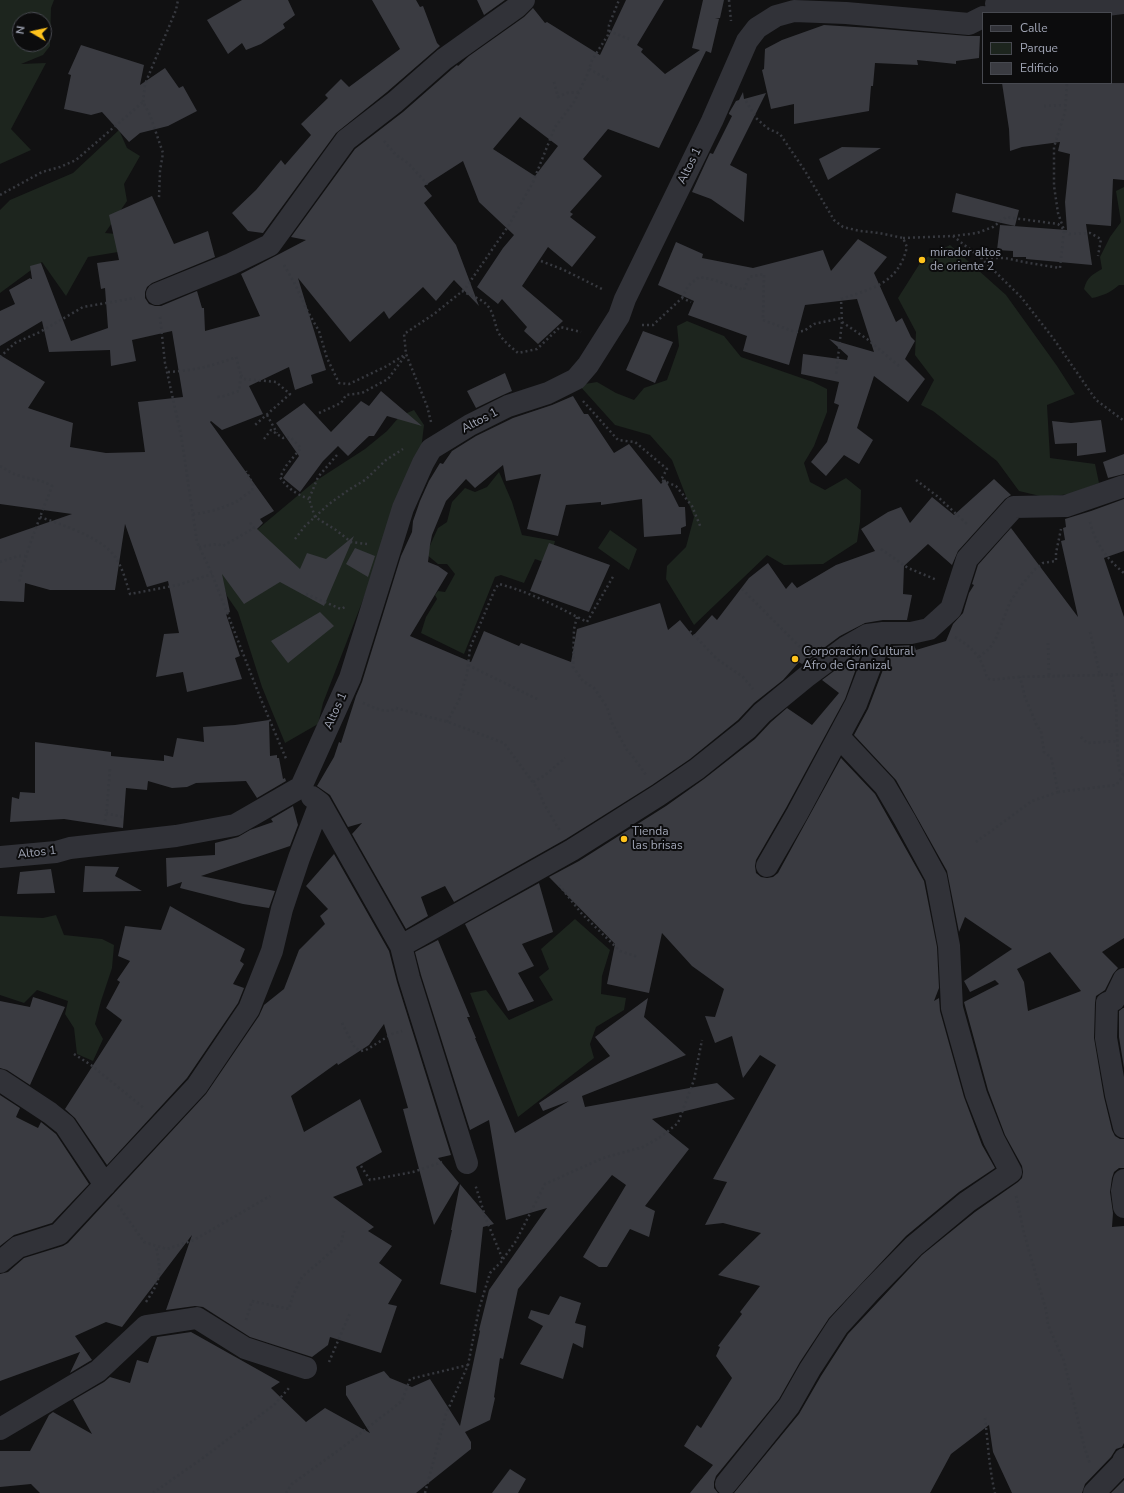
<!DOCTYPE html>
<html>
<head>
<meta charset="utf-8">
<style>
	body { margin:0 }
	#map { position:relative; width:1124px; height:1493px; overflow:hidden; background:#111112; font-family:"Nunito Sans",sans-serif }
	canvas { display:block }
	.legend { position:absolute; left:982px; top:12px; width:130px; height:72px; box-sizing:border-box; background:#0c0c0d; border:1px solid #474950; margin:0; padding:5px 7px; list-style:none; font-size:12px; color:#a0a5b5 }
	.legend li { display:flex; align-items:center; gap:8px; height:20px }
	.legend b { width:20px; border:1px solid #474950 }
	.north { position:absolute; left:12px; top:12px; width:40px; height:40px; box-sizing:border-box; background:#0c0c0d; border:1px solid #474950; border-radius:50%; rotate:279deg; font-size:11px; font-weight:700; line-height:16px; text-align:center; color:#a0a5b5 }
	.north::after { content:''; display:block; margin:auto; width:14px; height:18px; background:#ffc31c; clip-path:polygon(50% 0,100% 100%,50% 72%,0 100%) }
</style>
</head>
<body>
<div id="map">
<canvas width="1124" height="1493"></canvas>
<ul class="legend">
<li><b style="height:5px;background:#313238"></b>Calle</li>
<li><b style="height:11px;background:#1d251e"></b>Parque</li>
<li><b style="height:11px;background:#3a3b41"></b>Edificio</li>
</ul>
<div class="north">N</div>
</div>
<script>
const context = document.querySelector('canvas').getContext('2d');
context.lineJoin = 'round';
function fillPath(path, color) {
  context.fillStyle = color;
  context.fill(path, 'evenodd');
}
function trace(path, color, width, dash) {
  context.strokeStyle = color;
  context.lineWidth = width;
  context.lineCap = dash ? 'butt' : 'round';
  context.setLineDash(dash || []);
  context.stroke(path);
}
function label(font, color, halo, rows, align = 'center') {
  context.font = font + ' "Nunito Sans",sans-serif';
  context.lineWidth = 4;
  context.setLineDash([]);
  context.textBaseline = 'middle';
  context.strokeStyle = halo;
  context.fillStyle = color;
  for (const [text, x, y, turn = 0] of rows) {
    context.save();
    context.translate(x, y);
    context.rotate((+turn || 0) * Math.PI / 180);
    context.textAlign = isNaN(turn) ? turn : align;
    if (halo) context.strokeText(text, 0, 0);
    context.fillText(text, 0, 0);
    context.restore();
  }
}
fillPath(new Path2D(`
	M0,0H54L51,8L50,46L43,55L21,64L46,63L11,129L31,150L0,164ZM20,20H44V44H20Z
	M119,130L127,148L140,156L124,184L127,201L105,233L128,235L118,252L88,257L66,296L42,262L0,293V210L10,200L73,173Z
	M1124,187V285H1119C1111,292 1103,296 1092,298L1084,289C1087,277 1092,275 1102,269L1100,257L1110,237L1121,222L1116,191Z
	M950,245L1006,295L1057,366L1075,394L1047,405L1050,458L1095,464L1099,483L1070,494L1044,497L1019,491L997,461L933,411L921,405L934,380L915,355L916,332L898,298L922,260Z
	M687,321L724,336L741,357L813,382L827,389V412L814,446L804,463L810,482L825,490L846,478L861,490L860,522L857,542L823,564L784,565L767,555L694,625L666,579L667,566L686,547L694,517L672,460L650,435L615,425L579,385L597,382L616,393L634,400L644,388L667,380L679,346L677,326Z
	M414,410L424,425L421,450L323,703L318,724L285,743L262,687L238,612L227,596L216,564L314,482L365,449L387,431L400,416Z
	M499,472L512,502L522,535L555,541L549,564L535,559L524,583L501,575L495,577L464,654L421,633L426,617L437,599L435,595L438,591L445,592L455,574L447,564H438L426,554L438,528L447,522L452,502L465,488L475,492L487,487Z
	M610,530L637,549L629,570L598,548Z
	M56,915L64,935L102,939L114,945L112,968L101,1001L95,1024L103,1039L93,1061L77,1054L74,1028L65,1014L68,1001L37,990L24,1003L0,995V916L43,918Z
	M575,919L610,950L602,976L601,994L626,998L624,1010L596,1027L590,1044L594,1058L518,1117L470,993L486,990L509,1020L553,1000L539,977L549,969L541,949Z`), '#1d251e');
fillPath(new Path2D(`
	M242,0H288L295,15L283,24L285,28L261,44L246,50L242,43L228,54L207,20Z
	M372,0H416L420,7L423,6L437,43L440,46L387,92L336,133L263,233L248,231L232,213L256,190L281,160L285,165L311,135L301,124L328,98L325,95L341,79L349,87L400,49Z
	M477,0H505L484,15Z
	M626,0H664L637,45L643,49L641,52L665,74L700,50L692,48L703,0H724L720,18L715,19H719L711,53L706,51L659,148L608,129L583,159L602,176L570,212L573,214L570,217L596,237L572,267L548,247L522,286L563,321L538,344L524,331L527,327L502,299L498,304L477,287L503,248L514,235L479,202L463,161L424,186L432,196L424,203L456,245L479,306L454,280L436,301L423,287L389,319L384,311L350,342L298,278L326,370L311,375L313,383L295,390L289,367L249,386L263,414L222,430L211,421L210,422L274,511L260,519L263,523L257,529L300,569L307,553L326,559L354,536L324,606L280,582L244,604L222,574L230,612L226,614L240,656L235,658L242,679L187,692L183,672L156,677L164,634L179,633L168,581L147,587L125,524L115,590H50L25,583L24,602L0,601V539L72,514L0,504V355L45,382L28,408L73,423L70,447L106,453L145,452L138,402L183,397L172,331L132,340L136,361L111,366L110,350L49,352L42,321L0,346V311L15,304L9,290L30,278L31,279H32L30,266L41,263L71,341L108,328L105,288L101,289L97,263L119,260L109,215L152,196L174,244L208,231L215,257L152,283L147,287L145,292V298L149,304L155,306H161L197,291L202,308H204L205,331L260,316L241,274L306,240L291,237L355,149L403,112L452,69L457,65L458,66L469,56L524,17L533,8L545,23L547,22L600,55ZM520,117L558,146L535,176L493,149Z
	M824,25L871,28L968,36H980L979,58L956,61V64L917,60L918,65L875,63L873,86H871L869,111L794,124V104L771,109L762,70L764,69L765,49L782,40Z
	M81,45L144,65L140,85L165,68L179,88L183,86L197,111L168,126L140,133L129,142L102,112L91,115L64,109L71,75L68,74Z
	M1002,83H1124V180L1113,179L1111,226L1086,224L1092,265L1026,259V257H1013V251L997,250L1000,225L1067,230L1065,202L1070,154L1058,151L1060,142L1022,147L1010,151L1009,129Z
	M743,92L744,99L766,93L730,165L747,174L744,222L711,199L692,192L710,153L713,154L732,116L729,114V113L736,101L739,100Z
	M842,147L881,148L828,180L819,159Z
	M956,193L1019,210L1015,226L952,212Z
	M858,239L887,257L874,273L896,322L902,318L911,337L915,341L905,359L925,379L908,402L874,376L857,428L873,440L859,464L844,455L826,476L811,462L827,442L839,405L834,403L839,382L801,374L803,354L847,360L848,356L829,339L874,352L857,299L805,305L789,365L743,351L747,336L688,315L694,301L658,285L676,242L703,254L702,258L753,268L823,250L831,271Z
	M643,331L673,342L655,383L626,370Z
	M505,373L512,391L503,395L476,408L467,391Z
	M381,391L422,426L387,416L374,436H369L348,456L338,446L323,461L300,492L283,478L299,456L276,423L304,403L331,432L361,401L369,406Z
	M573,396L584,414H588L614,453L629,444L661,484L665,479L679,507H685L686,526L681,528V534L644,537L642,499L601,505V502L566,505L558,536L527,529L541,474L506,481L503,465L475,488L466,479L446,501L432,535L430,545L428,562L438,566L448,573L410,636L471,662L484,631L519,646L521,643L571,662L577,629L660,603L668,630L680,620L693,636L712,615L717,620L749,578L768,563L786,589L792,582L797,588L836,565L875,551L861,529L888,512L901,507L910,523L932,497L954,515L994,479L1011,495L1005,499L958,551L952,565L928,544L904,566L903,594L912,595L907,620H883L865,623L840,636L802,664L799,662L783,680L754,703L738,720L690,759L652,785L566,839L454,902L445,886L421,897L428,916L406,929L352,834L362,823L348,827L330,795L317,786L334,757L339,742L341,743L356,696L362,682L401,556L412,532L413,521L420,501L429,481L440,463L443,464L452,451L476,436L513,418L552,405Z
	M1101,420L1106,452L1077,456V443L1055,444L1052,421L1071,423Z
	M1124,454V474L1108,478L1103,462Z
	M1124,499V551L1104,558L1124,617V938L1102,952L1118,968L1113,974L1105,990L1096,996L1095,1003L1094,1038L1104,1097L1112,1130L1115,1136L1120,1139H1124V1168H1119L1114,1172L1112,1178L1110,1192L1113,1213L1112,1227L1124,1226V1443L1122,1447L1116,1449L1111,1457L1085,1484L1082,1493H1012L993,1452L989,1425L951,1454L930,1493H734L799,1414L821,1376L848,1334L922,1255L975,1212L1018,1182L1022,1178L1023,1172L1022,1166L1005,1135L988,1090L964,1002L999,984L995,980L970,992L964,981L1012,949L965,917L959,932L947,871L896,780L854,735L868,709L892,646L914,645L916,650L946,641L953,624L963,613L969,593L974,585L972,584L978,565L1011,528L1078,617L1061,541L1065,540L1063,528L1066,527L1065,519L1091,511ZM1050,952L1081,991L1028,1011L1024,982L1017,969Z
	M549,543L610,565L589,612L530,591Z
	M355,548L375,556L368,577L346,564Z
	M320,612L334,626L288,663L271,641Z
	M862,652L845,699L786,808L756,860L755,866L756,873L761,877L767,878L773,877L778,873L841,758L875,794L924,881L937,947L939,988L934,1001L939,998L940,1011L964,1097L982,1145L995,1168L959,1192L906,1236L829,1318L800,1362L779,1399L716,1476L714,1482V1488L718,1493H690L713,1465L684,1446L697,1425L701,1428L732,1378L716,1356L720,1347L718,1346L742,1314L740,1312L760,1286L718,1275L761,1233L723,1223L705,1225L727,1182L713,1179L776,1065L760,1055L743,1078L732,1036L715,1043L705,1016L715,1017L724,989L692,966L662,933L649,993L607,984L615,944L549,877L579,861L666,806L704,779L755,739L771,722L787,708L812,725L839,693L822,680L853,657Z
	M269,720L270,756L277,755V758H279L283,779L285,778L286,781L257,798L246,781L196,783L187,787L172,788L148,781L147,790L126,788L123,828L64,819L10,822L12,797L19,799L20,792L35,793V742L111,752V756L164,761V755L173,757L177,738L204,742L203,727L235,725Z
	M293,806L298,825L290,846L201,876L275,891L269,908L243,904L180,888L182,882L167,887L166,858L215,855V843L238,837L250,830L273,822L271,819Z
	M334,854L389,951L397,982L451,1155L438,1158L459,1183L434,1225L403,1109L408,1108L384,1024L369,1045L338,1065L337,1063L291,1096L304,1132L360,1099L382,1152L356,1167L363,1185L333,1197L374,1227L368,1231L392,1246L379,1263L402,1280L388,1304L397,1306L381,1353L330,1337L328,1345L312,1357L250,1337L203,1307L195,1306L166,1310L192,1235L122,1327L106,1322L75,1336L92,1360L90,1361L70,1373L80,1352L0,1381V1274L8,1272L24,1258L63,1246L68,1243L206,1094L259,1016L264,1005L284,989L299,950L325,924L320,916L328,909L306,886Z
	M85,866L119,867L115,876L142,891L83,892Z
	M51,869L55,893L17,894L20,872Z
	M539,883L553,932L522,944L534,966L518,973L534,1001L508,1011L465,924Z
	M170,906L245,949L240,961L244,964L233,984L244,988L238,1003L187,1078L107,1165L75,1118L65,1109L122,1020L106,1008L120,982L117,980L130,961L118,956L125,926L161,930Z
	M438,940L470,1017H467L476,1038H475L515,1133L569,1101L543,1111L539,1103L610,1056L595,1037L648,998L644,1017L686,1055L582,1096L585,1107L717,1083L735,1099L652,1119L689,1149L645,1206L655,1211L649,1237L630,1229L607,1267H599L583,1257L626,1185L612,1175L518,1289L503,1359L500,1358L494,1397L495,1398L490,1420L465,1432L471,1442V1449L416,1493H40L31,1484L0,1487V1451H30L49,1415L53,1412L92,1434L73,1400L104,1382L110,1377L130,1383L137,1360L148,1363L157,1337L191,1332L280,1382L271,1388L306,1422L325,1408L370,1433L346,1395V1386L384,1371L390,1378L412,1387L430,1379L460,1426L480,1331L479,1330L489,1290L547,1208L506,1220L489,1120L470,1130L421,975L415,952Z
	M33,997L65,1007L30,1085L7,1070L0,1068V1001L30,1007Z
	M1123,1008H1124V1068L1119,1037V1011Z
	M0,1095L20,1108L16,1117L38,1128L41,1122L56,1134L89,1184L52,1223L14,1235L0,1246Z
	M460,1184L494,1224L483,1227L476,1293L440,1284L452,1230H451Z
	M560,1296L581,1303L575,1323L586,1326L583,1348L573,1343L563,1379L520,1364L543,1326L528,1318L531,1310L549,1315Z
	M510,1469L526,1479L518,1493H492Z
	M1124,1480V1493H1111Z`), '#3a3b41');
trace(new Path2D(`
	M729,0L731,21
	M609,31L629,39
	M589,69L611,81
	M554,82L558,97L567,93L579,92
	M746,101L756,118L767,128L780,134L805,171L834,220L843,227L860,231L879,233L903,238L907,247C898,284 873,288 841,299L842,322L836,375
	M143,102L145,84L176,10L178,0
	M1044,106L1065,105
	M384,141L396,155L408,163L429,186
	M0,195L42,172L60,167L76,160L143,102L150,115L163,153L160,171L159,198
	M953,236L977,233L993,227L1006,217L1058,224L1069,234L1090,233L1101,239L1098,256
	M903,238L953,236L981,258L1021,297L1053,338L1096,400L1124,421
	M981,258H1005L1029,263L1060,268L1064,230L1058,213L1054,186V147L1065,112L1067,83
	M541,261L564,270L604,290
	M284,265L295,284L308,312L319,331L327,358L339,383L349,384L387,366L406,354
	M462,291C469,295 479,298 485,303C494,311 494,322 498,332C503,341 511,347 518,353L537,349L560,327L581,332
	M682,298L688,286L699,277L711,279L744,290L749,277L764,274L763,320L795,332L804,331L814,324L842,318
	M160,317L165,363L181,435L197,542L212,574L260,697L287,761
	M842,322L867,339L899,366
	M642,325H653L682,298L691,302
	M0,357L15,343L40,332L83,307L135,298
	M168,372C191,371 213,366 236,357L241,375L239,391L224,396L217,397
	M241,375L244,379L276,382L290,394L255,425
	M583,401L618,440L635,442L667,469L661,480L676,486L692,506L701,528
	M319,413L341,403L346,395L362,393L388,379L405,356
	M267,415L277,433
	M431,422L427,406L406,354L404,334L434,314L465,289L509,225L533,182L555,127L574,102L588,73L592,60L608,35L609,25L619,0
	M264,439L271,430L283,438L290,437L301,448L286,466L280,477C287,488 296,494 309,499
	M337,455L318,477L309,499L315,517L336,530L351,542L367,544
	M0,466C8,471 15,475 24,477C35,480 42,480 52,486C40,518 26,550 19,583
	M916,480L937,496L967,524
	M193,514C208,513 222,508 236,502C241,499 246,494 252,491L253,484L246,471
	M40,517C63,525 103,538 116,558C123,569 126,582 130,594L178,585L212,574
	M1090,522C1095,543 1107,559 1124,573
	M295,539L305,526L329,504L350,489L365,480L386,460L403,449
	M199,547L217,544L223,546L254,528L249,521
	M881,549L908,568L937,580
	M0,562L18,556H25
	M742,589L804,651
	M306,594L341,609L347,606
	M577,617L574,629L573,667L583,681L594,688L607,707L612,723L627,750L634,758L646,775
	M690,631L717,659L743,677L753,689
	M1090,632L1100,675L1124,674
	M955,637C974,649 981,656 987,678L991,680L1017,677L1100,675
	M1048,643L1049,675
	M979,657L990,648L996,638L1010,602L1020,587L1034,570L1043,563L1056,561V553L1061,529
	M468,665L537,699
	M1111,675L1116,704L1118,760L1120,772L1124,775
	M363,703C373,707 387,715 396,708L448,722L504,743L538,789L544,804L560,831
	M447,722L459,700L467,674L470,648L495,589L499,584C530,592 558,607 587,622L614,575
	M1081,737L1087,743L1118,741
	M533,782L544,776L565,758
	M1058,792L1116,785L1124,775
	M106,813L122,817
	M105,821L107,807L110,768
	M976,842L1032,801L1058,792L1051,757L1044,752L1041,731L1037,726L1025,697L1020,677
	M559,885L582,914L620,951L638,957
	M342,1023L355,1048L361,1051L366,1050L392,1034L402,1031
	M74,1054L91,1065L145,1109
	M361,1166L370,1180L413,1172L442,1162
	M1016,1196L1024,1233L1046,1310L1048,1325L1064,1361L1084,1446L1090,1464
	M118,1205L144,1242L167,1249L194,1240L270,1196
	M503,1259L516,1241L545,1184L603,1158L643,1147L662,1136L678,1123L694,1080L702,1040
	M146,1302C162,1278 161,1274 156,1246
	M246,1320L252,1301L289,1309L293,1295L302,1277L341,1243L344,1231
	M329,1362L350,1313
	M985,1418C988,1443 989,1468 995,1493
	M153,1493L200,1460L274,1405L289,1388
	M286,1493L292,1484L343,1447L402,1401L410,1379L468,1365
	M425,1493L446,1414L468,1365L479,1309L490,1273L503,1260L486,1219L475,1184
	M758,1493H763`), '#37393f', 2.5, [2, 3]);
trace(new Path2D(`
	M996,4L1039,6L1066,10L1124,3
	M157,294L231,264L270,245L346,140L395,102L444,59L517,7L524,0
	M312,797L320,803L401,946L409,978L467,1163
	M0,857L56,852L70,848L176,836L235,825L301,787L350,678L403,508L423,463L431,449L470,425L508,406L548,393L576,379L588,365L619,316L625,299L712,121L747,41L757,28L776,16L794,11L846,13L969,24L983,17
	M767,866L797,814L856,704L883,633
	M401,946L572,850L659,795L697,769L747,729L762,713L806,677L846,647L867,635L883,633H911L929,629L951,609L967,559L1014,507L1066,506L1124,486
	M1124,979L1114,1000L1107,1003L1106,1038L1116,1095L1124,1127
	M0,1080L50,1113L65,1125L105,1185
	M1124,1180L1122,1191L1124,1207
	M0,1262L18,1247L59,1234L197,1086L249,1009L272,951L282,909L299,858L320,803
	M0,1429L98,1371L146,1326L197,1318L245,1348L306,1368
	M726,1484L789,1406L810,1369L838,1326L870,1291L914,1246L967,1202L1011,1172L994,1140L976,1094L952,1008L949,946L936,877L905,820L885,786L839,737
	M1094,1493L1122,1464L1124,1459`), '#313238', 22);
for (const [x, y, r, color] of [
	[922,260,4,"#ffc31c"],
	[795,659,4,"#ffc31c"],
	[624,839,4,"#ffc31c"]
]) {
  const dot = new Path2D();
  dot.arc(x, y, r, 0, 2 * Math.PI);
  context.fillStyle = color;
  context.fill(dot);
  trace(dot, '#0c0c0d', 1.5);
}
label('12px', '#a0a5b5', '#0c0c0d', [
	["Altos 1",690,166,-64],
	["Altos 1",480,421,-28],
	["Altos 1",336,711,-66],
	["Altos 1",37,853,-6]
]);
label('12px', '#a0a5b5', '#0c0c0d', [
	["mirador altos",930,253],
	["de oriente 2",930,267],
	["Corporación Cultural",803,652],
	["Afro de Granizal",803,666],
	["Tienda",632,832],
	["las brisas",632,846]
], 'left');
</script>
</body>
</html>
